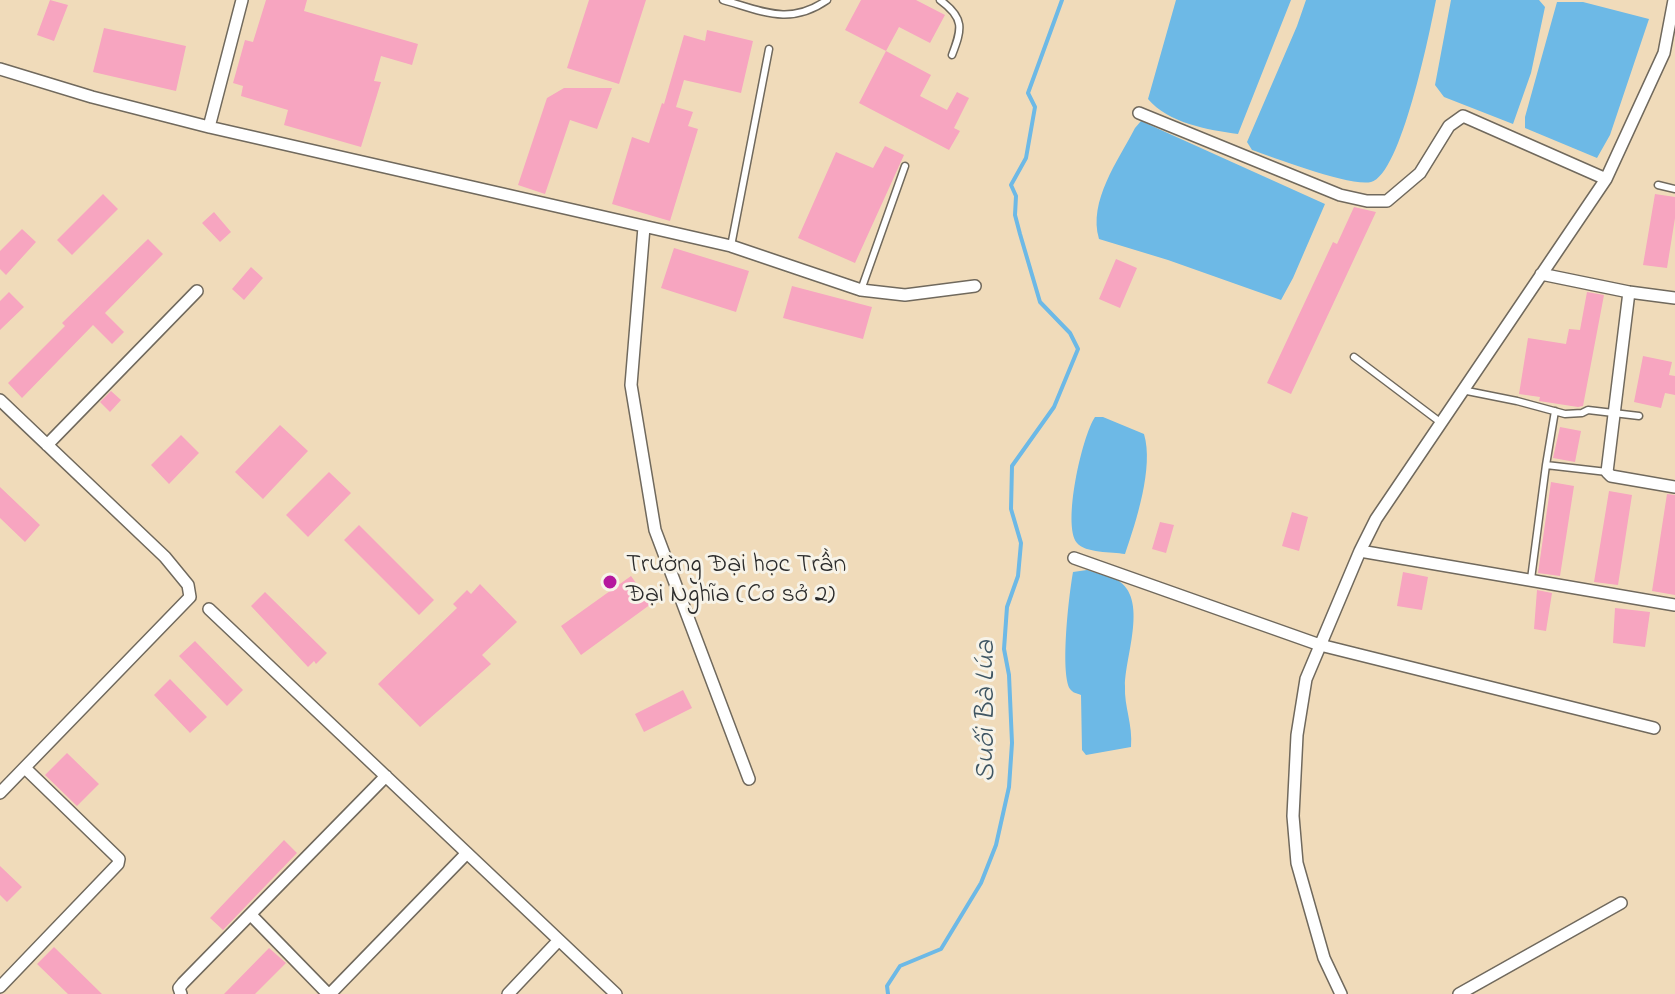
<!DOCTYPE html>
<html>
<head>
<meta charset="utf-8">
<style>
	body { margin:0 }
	canvas { display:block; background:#f0dbba }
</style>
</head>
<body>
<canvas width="1675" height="994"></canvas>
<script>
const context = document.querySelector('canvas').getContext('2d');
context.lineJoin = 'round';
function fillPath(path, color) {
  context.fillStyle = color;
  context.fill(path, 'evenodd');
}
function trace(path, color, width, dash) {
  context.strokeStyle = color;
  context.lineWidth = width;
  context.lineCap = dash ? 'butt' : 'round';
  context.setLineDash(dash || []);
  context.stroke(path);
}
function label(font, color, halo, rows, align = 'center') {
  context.font = font + ' "Indie Flower",sans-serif';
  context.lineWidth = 6;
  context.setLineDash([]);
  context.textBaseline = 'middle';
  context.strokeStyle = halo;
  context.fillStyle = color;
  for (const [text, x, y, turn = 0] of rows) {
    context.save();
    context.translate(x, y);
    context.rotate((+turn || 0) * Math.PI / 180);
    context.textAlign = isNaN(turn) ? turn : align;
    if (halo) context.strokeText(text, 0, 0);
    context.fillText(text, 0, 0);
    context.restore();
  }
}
fillPath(new Path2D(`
	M1176,0H1291L1238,134C1208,130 1168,123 1148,99Z
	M1306,0H1436C1430,31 1401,175 1371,182C1351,187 1275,158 1252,150L1247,142L1297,26Z
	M1451,0H1539L1545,7L1531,73L1513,124L1444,97L1435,85Z
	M1557,2H1583L1649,19L1610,135L1597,158L1525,128V117Z
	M1141,121L1325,204L1293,278L1281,300L1168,260L1099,239C1088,201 1118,161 1135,128Z
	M1095,417H1103L1144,434C1154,467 1136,522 1125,554C1112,552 1085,553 1077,543C1062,525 1082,436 1095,417Z
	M1087,570C1096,573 1108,576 1117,580C1149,598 1125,656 1125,686C1124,707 1133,724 1131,747L1086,755L1082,750L1081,695C1076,693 1073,693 1070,689C1060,672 1069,594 1073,572Z`), '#6db9e6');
trace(new Path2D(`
	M888,994L887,986L900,966L941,949L981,883L996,845L1009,787L1012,743L1009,675L1004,649L1007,607L1018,576L1021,543L1011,509L1012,466L1054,407L1078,349L1070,333L1040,302L1020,234L1015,215L1016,196L1011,185L1026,158L1035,107L1028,93L1062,0`), '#6db9e6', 4);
fillPath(new Path2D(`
	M50,0L68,5L54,41L37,35Z
	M266,0H307L304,11L418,44L412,65L381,56L374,81L381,82L361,147L284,125L288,110L241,96L243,86L233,83L245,40L253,42Z
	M589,0H646L619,84L567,68Z
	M861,0H916L945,15L930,43L899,27L886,51L845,30Z
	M104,28L186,46L176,91L93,72Z
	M707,30L753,41L741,93L684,80L676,107L693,112L688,126L698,129L670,221L612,204L632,137L649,143L662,103L664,104L684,35L705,41Z
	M886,51L931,75L920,96L947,110L957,92L969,98L954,128L960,131L949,150L859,103Z
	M564,88H612L597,129L570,120L545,194L518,185L547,98Z
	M885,146L904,155L855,263L798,238L836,152L873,168Z
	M103,194L118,209L72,255L57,240Z
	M1655,194L1675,197V218L1667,268L1643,265Z
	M1354,207L1376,212L1291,394L1267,383L1333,242L1337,244Z
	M214,212L231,232L220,242L202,223Z
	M22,229L36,242L6,275L0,269V251Z
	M148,239L163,254L105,313L124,332L112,344L93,325L22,398L8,383L65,326L62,323Z
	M674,248L749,271L736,312L661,288Z
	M1116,259L1137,268L1120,308L1099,299Z
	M251,267L263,278L244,300L232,289Z
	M792,286L872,307L863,339L783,318Z
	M9,292L24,307L0,330V301Z
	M1587,292L1604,295L1583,406L1578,407L1539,401L1540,397L1519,394L1528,338L1566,344L1569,329L1580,330Z
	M1643,356L1672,362L1669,375L1675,376V395L1665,393L1661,408L1634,402Z
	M111,391L121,400L110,412L100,402Z
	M280,425L308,451L263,499L235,472Z
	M1560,427L1581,431L1575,462L1553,458Z
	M181,435L199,453L169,484L151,465Z
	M329,472L351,493L308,537L286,515Z
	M1551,482L1574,486L1560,576L1538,573Z
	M0,487L40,525L25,542L0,518Z
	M1609,491L1632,495L1618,585L1594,582Z
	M1667,494L1675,495V595L1652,591Z
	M1292,512L1308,517L1299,551L1282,546Z
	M1160,522L1174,525L1166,553L1152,549Z
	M359,525L434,600L419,615L344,540Z
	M1403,572L1428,577L1422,610L1397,606Z
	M631,576L651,604L581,655L561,626Z
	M480,584L517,622L482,655L491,664L420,727L378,684L457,608L453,604L467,590L471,594Z
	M1537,590L1552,593L1546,631L1534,629Z
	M265,592L327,653L316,664L314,661L308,667L251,606Z
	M1615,608L1650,612L1645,647L1613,643Z
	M195,641L243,690L227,706L179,656Z
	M170,679L207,717L190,733L154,695Z
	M683,690L692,708L644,732L635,714Z
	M67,753L99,784L77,806L45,775Z
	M284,840L297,853L223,930L210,918Z
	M0,866L22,887L7,902L0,895Z
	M54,947L102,994H68L37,964Z
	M269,948L286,963L255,994H224Z`), '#f7a5c0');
const service = new Path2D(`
	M723,0C762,11 790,26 827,0
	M940,0C965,18 962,29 952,55
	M1658,185L1675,189
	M731,246L769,49
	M861,290L905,166
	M1354,357L1440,422
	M1462,390L1517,401L1565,414L1582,413L1588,410L1639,416
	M1546,465L1555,411
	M1531,579L1546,465L1607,472`);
const minor = new Path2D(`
	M0,69L92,97L209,127L731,246L861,290L905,295L975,286
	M1139,113L1340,195L1367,201H1387L1420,173L1449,126L1463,116L1606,179
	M209,127L242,0
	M644,227L631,385L655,530L749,779
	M1541,274L1629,292L1675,298
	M1629,292L1607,472L1611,476L1675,487
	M0,400L165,557L188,585L190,597L0,793
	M47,445L197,291
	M1360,551L1675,605
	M1074,558L1320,645L1654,728
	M209,609L616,994
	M251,915L328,994
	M0,987L118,864L119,859L25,768
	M181,994L179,988L183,983L386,776
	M330,994L467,853
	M508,994L559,940
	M1341,994L1324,958L1297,863L1293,816L1297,735L1306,679L1360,551L1376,519L1606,179L1664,53L1674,0
	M1459,994L1621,903`);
trace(service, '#70695d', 9);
trace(minor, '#70695d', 14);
trace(service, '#fff', 6);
trace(minor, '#fff', 11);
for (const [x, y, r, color] of [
	[610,582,8,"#b5179e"]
]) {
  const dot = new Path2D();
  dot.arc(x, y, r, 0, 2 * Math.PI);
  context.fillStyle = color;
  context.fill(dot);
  trace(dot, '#f7f3e8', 3);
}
label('26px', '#2b2b2b', '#f7f3e8', [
	["Trường Đại học Trần",626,567],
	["Đại Nghĩa (Cơ sở 2)",626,597]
], 'left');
label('italic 28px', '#3f5663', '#f7f3e8', [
	["Suối Bà Lúa",988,711,-90]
]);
</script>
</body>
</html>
